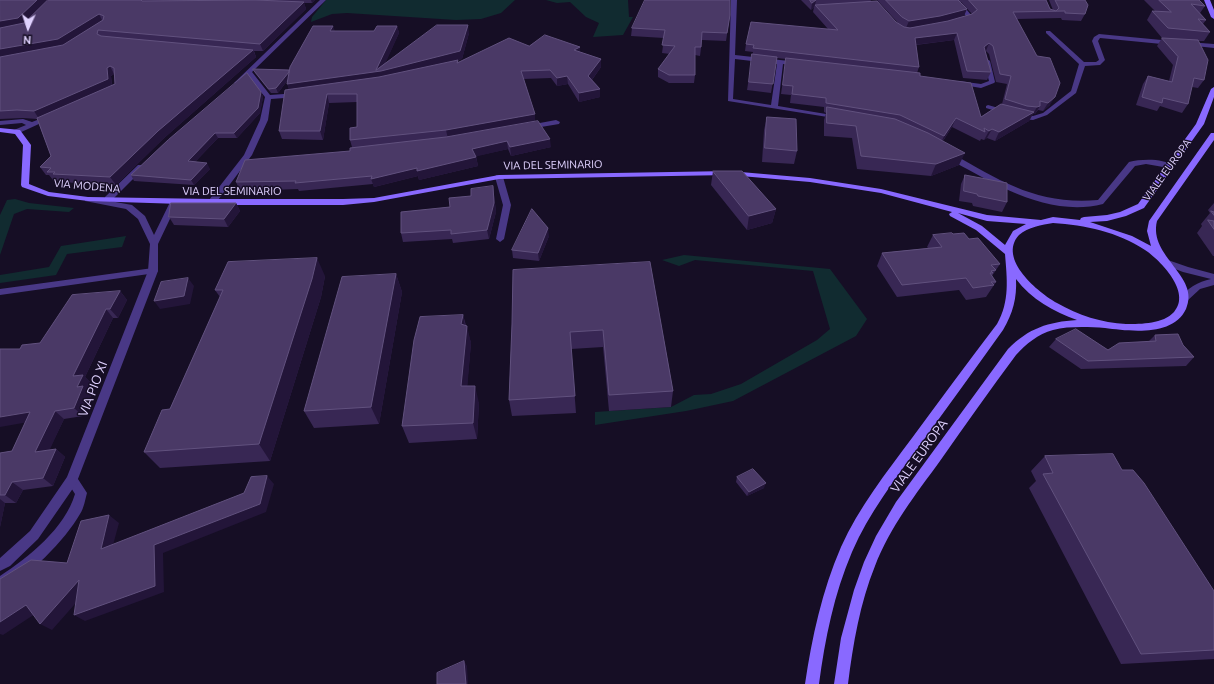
<!DOCTYPE html>
<html>
<head>
<meta charset="utf-8">
<style>
	body { margin:0 }
	#map { position:relative; width:1214px; height:684px; overflow:hidden; background:#160e25; font-family:Ubuntu,sans-serif }
	canvas { display:block }
	.north { position:absolute; left:8px; top:8px; width:40px; height:40px; -webkit-text-stroke:3px #160e25; paint-order:stroke; rotate:183deg; font-size:11px; font-weight:700; line-height:16px; text-align:center; color:#e0d2ff }
	.north::after { content:''; display:block; margin:auto; width:14px; height:18px; background:#e0d2ff; clip-path:polygon(50% 0,100% 100%,50% 72%,0 100%) }
</style>
</head>
<body>
<div id="map">
<canvas width="1214" height="684"></canvas>
<div class="north">N</div>
</div>
<script>
const context = document.querySelector('canvas').getContext('2d');
context.lineJoin = 'round';
function fillPath(path, color) {
  context.fillStyle = color;
  context.fill(path, 'evenodd');
}
function trace(path, color, width, dash) {
  context.strokeStyle = color;
  context.lineWidth = width;
  context.lineCap = dash ? 'butt' : 'round';
  context.setLineDash(dash || []);
  context.stroke(path);
}
function label(font, color, halo, rows, align = 'center') {
  context.font = font + ' Ubuntu,sans-serif';
  context.lineWidth = 3;
  context.setLineDash([]);
  context.textBaseline = 'middle';
  context.strokeStyle = halo;
  context.fillStyle = color;
  for (const [text, x, y, turn = 0] of rows) {
    context.save();
    context.translate(x, y);
    context.rotate((+turn || 0) * Math.PI / 180);
    context.textAlign = isNaN(turn) ? turn : align;
    if (halo) context.strokeText(text, 0, 0);
    context.fillText(text, 0, 0);
    context.restore();
  }
}
fillPath(new Path2D(`
	M326,0H515L501,13L481,19L456,20L347,13L332,14L311,22L312,17Z
	M546,0H628L629,17H633L623,35L593,37L599,23L586,17L570,2L557,3Z
	M15,199L29,203L74,208L69,212L27,209L14,214L0,255V215L7,200Z
	M126,236L122,247L67,254L56,275L0,283V275L49,267L61,246Z
	M684,255L830,269L867,319L856,336L733,401L686,411L595,425V412L671,407L694,395L711,394L741,384L817,340L830,329L813,271L695,260L679,266L662,260Z`), '#112b30');
fillPath(new Path2D(`
	M320,0H326L252,72L270,95L298,93L301,95L298,97L271,99L268,120L252,155L215,204H209V200L244,155L260,120L265,97L248,76L239,84L234,83Z
	M731,0H737L735,55L798,62L801,64L798,66L783,64L778,106L838,116L840,117V119L728,101ZM735,59L777,64L771,105L733,99Z
	M950,0C961,0 965,8 972,16V18L963,22H959V20L966,16Z
	M1046,31H1050L1084,62H1096L1099,60L1092,41L1094,37L1099,34L1172,41L1175,43L1172,45L1100,38L1098,41L1105,60L1100,65L1085,66L1076,93L1047,115L1033,120L1022,119L986,108V106L988,105L1023,115L1033,116L1043,113L1071,91L1079,64L1046,33Z
	M1188,42L1214,44V48L1186,45L1185,44Z
	M987,59L990,61L995,82L994,83L981,88L957,84V82L959,81L981,84L989,81L984,61Z
	M50,115L52,116V118L17,134H14V130L26,125L22,123L0,125V121L23,119L32,122Z
	M556,120L560,122L559,124L529,129L525,127L529,125Z
	M947,154H953C1002,182 1038,205 1098,200L1129,162C1141,159 1164,158 1173,166L1169,168L1146,164L1135,166L1103,204C1048,218 993,183 947,158Z
	M138,165H144L145,167L111,201H105V197Z
	M496,175H502L503,177L511,205L504,239L500,242L496,239L503,205L495,177Z
	M1165,259L1188,267L1214,274V285L1200,289L1187,301H1181L1179,299C1187,288 1198,282 1211,279L1183,272L1162,264L1161,262L1162,260Z
	M153,268L156,269L158,271L156,273L0,295V289Z
	M72,475L76,476L87,493C85,500 84,508 80,514C66,539 27,579 0,591V576C29,557 65,528 75,494L66,480L68,476Z`), '#493886');
fillPath(new Path2D(`
	M85,197H88L132,205L145,216L154,235L171,200L174,199L178,202L158,244V271L76,484L38,539L10,566L0,571V558L30,531L67,477L148,271L150,244L138,219L126,209L85,201Z`), '#493886');
fillPath(new Path2D(`
	M1204,0H1210L1214,10V19L1211,17Z
	M1214,87V97L1204,124L1144,208L1126,216L1107,221L1090,222L1132,236L1151,246L1147,231L1149,221L1211,133H1214V140L1157,221C1148,257 1201,276 1186,309C1173,337 1129,331 1105,328C1088,327 1069,326 1053,330C1038,334 1026,344 1016,355C990,390 965,425 940,461C916,494 890,527 875,566C860,603 853,644 848,684H834L841,638L854,590L864,562L876,536L896,502L1008,349C1029,328 1048,322 1077,320C1054,312 1031,299 1016,279C1017,298 1013,313 1003,330C976,368 948,406 920,445C895,479 869,513 852,552C834,594 825,639 819,684H805C812,637 822,591 841,547C859,507 886,473 912,438C940,400 968,362 997,324C1010,301 1007,279 1005,254L976,230L950,216L949,214L952,212L881,193L810,182L729,175L499,179L374,202L343,205H212L88,201L48,196L22,187L21,185L23,145L15,134L0,132V128L20,130L31,145L29,184L49,192L88,197L212,199H343L374,198L499,175L729,171L810,178L881,189L987,215L1041,220L1053,217L1080,220L1081,218L1084,217L1107,215L1120,212L1138,204L1196,124L1211,89ZM958,213L987,221L1026,224L1013,231L1005,245L982,226ZM1053,223C1085,225 1118,232 1145,250C1160,260 1192,292 1174,312C1163,324 1142,324 1126,324C1102,323 1078,315 1057,303C1039,293 997,259 1019,235C1028,227 1042,225 1053,223Z`), '#8969ff');
fillPath(new Path2D(`
	M0,0H315L312,3H304L306,9L263,51H254L256,57L163,139L116,185L59,182L57,180H53L49,175H46L40,167L51,156L37,119L23,118L0,119ZM114,74L115,84L112,85L111,76Z
	M801,0H871L870,2L899,24L877,0H1046L1050,9L1053,10L1049,0H1085V14L1081,21L1062,20L1061,18L1017,19L1050,105L1043,111L1038,110L1035,114H1033L1029,121L995,141L987,138L984,140L981,139L980,141L952,127L943,141L959,165L931,176L857,169L852,138L824,136V120L826,113L824,112V107L790,103L791,95L781,94L786,59L777,58L771,93L747,90L753,52L745,51L746,44L828,29L813,12L814,7L811,10ZM959,2H961L972,14L944,22L964,16ZM954,40L963,78L987,80L991,72L985,51H986L989,54L996,82L1007,84L1002,104L981,117L920,76L917,73L919,67L916,45Z
	M1144,0H1199L1205,6L1200,13L1206,20L1203,24L1210,32L1204,41H1198L1204,80L1198,88L1192,87L1188,104L1182,113L1160,106L1157,111L1136,105L1143,84L1148,76L1169,81L1173,65L1157,46L1162,38L1147,20L1152,11H1155Z
	M730,15L726,41L702,40L700,56L695,55V75L694,83H669L658,77V69L670,54L662,53L664,38L631,36L632,28Z
	M397,26L399,33L385,63L469,33L462,59L458,60V62L529,46L580,47V52L601,59V67L592,80L600,89V97L579,102L568,84L557,86L551,78L524,79L535,121L551,147L511,156L508,149L476,156L478,166L419,180L418,176L374,187L373,184L299,191L298,189L240,191L236,182L350,151L352,147L350,140L357,127V102L329,103L323,140L282,139L279,131L289,90L287,81L278,93H271L255,73L253,69L289,70L335,31H374Z
	M261,92L263,97L260,113L237,138H218L195,162L210,169L194,185L134,181L131,175Z
	M767,117L797,151L794,164L762,162L764,130Z
	M713,171L776,209L772,223L747,230L711,185Z
	M965,175L1007,202L1002,212L973,206L972,203L959,201L961,184Z
	M494,195L496,212L489,239L453,243L452,239L403,242L401,233L450,207Z
	M236,203L240,211L228,227L174,225L169,217Z
	M1214,203V256H1213L1197,233L1202,226L1201,224L1210,213L1208,210Z
	M953,234L969,239L1000,264L992,276L996,282L986,297L966,300L959,290L897,297L877,266L882,253L928,248L927,247L933,235Z
	M549,236L539,261L513,258L512,250Z
	M650,262L673,391L671,407L609,411L603,347L571,349L576,413L512,416L509,400L512,324Z
	M396,274L402,292L379,424L314,428L304,411Z
	M325,276L321,297L270,461L160,468L144,452L170,409L220,297L215,290Z
	M120,291L127,300L118,318H113L85,377L91,383L88,391L91,395L83,416L64,419L49,450L56,449L65,457L53,486L23,490L16,503H5L0,527V453L12,451L25,423L40,343Z
	M463,315L471,343L467,386L479,403L477,439L409,443L402,426Z
	M1155,335L1183,345L1194,357L1186,366L1081,369L1049,347L1056,339L1108,350L1149,341Z
	M1045,456L1122,470L1214,591V659L1121,664L1029,488L1036,481L1031,471Z
	M737,477L764,488L747,496L736,482Z`), '#382754');
fillPath(new Path2D(`
	M37,0H49L23,26L0,29V21Z
	M311,0H315L312,3Z
	M816,0L815,6V5L814,7L811,10L812,3Z
	M304,2L306,9L263,51L260,44Z
	M967,9L964,16L938,24L906,28L909,21Z
	M99,14L103,22L62,47L0,61V49Z
	M468,25L469,33L462,59L458,60L459,68L290,92L287,84L376,70L397,26L399,33L382,71Z
	M333,26L336,34L330,31Z
	M957,33L954,40L913,45L915,38Z
	M989,43L986,51L981,54L984,47Z
	M580,47V55L574,50Z
	M253,50L256,57L163,139L116,185L110,177L158,131Z
	M601,59V67L588,85V76Z
	M110,66L114,74L111,76L112,87L39,119L34,111Z
	M290,70L292,74L278,93L276,88Z
	M567,76L568,84L557,86V78Z
	M600,89V97L579,102V93Z
	M261,92L263,97L260,113L237,138L234,133Z
	M327,94L329,103L323,140L320,131Z
	M1055,97L1050,105L1043,111L1048,103Z
	M1040,106L1035,114H1033L1037,107Z
	M1034,112L1029,121L995,141L999,132Z
	M535,114V122L448,139L446,130Z
	M956,118L952,127L940,145L944,136Z
	M992,129L987,138L984,140L989,131Z
	M215,133L218,138L191,166L188,161Z
	M550,139L551,147L511,156L510,147Z
	M507,141L508,149L474,157L472,149Z
	M965,153L959,165L931,176L936,164Z
	M476,157L478,166L419,180L418,176L374,187L371,179L417,168Z
	M207,163L210,169L194,185L191,180Z
	M493,186L496,212L489,239L487,230Z
	M236,203L240,211L228,227L224,219Z
	M776,209L772,223L747,230L749,216Z
	M548,228L549,236L539,261L538,253Z
	M317,258L325,276L321,297L270,461L259,444Z
	M396,274L402,292L379,424L371,407Z
	M188,278L194,286L190,304L160,309L154,301Z
	M120,291L127,300L118,318L110,309Z
	M106,309L113,318L85,377L91,383L88,391L91,395L83,416L74,408L77,387L73,376Z
	M463,315L466,330L467,326L471,343L466,403L461,386V324Z
	M475,386L479,403L477,439L473,423Z
	M55,411L64,419L45,460L35,452Z
	M30,412L40,420L0,427V417Z
	M56,449L65,457L53,486L43,478Z
	M267,476L274,484L266,512L163,553L164,592L85,621L74,615L154,545L260,504Z
	M12,482L23,490L16,503L5,495Z
	M766,483L764,488L747,496L749,492Z
	M0,499L5,503L0,527Z
	M109,515L119,523L110,556L101,549Z
	M79,580L90,587L52,630L40,624Z
	M26,605L38,612L3,635L0,634V622Z
	M464,661L467,666L468,684H466Z`), '#231539');
const building = new Path2D(`
	M0,0H37L18,18L0,21Z
	M48,0H141L142,1L255,0L304,2L260,44L98,30L97,34L101,36L253,50L158,131L110,177L53,174L55,172H47L51,168L40,167L51,156L37,118L115,84L114,68L110,66L107,68L108,79L34,111L17,110L0,111V57L63,45L103,20L104,16L99,14L58,39L0,49V28L24,23Z
	M645,0H730V15L727,33L702,32L701,47H695V75H669L658,69L675,46L662,45L665,30L632,28Z
	M810,0H816L812,3Z
	M886,0H958L967,9L940,16L909,21L902,17Z
	M969,0H1046L1050,9L1056,11L1059,8L1055,0H1085L1088,5L1085,14L1065,13V11L1013,12L1037,56L1050,58L1060,83L1055,97L1048,103L1040,101V106L1037,107L1027,106L1005,99L1011,76L1000,74L993,46L989,43L984,47L991,72L967,71L957,33L915,38L919,67L753,48L754,45L746,44L751,22L838,30L815,5L877,1L896,22L904,27L910,28L948,21L972,14L977,10Z
	M1159,0H1199L1205,6L1191,4L1206,20L1198,19L1210,32L1168,28L1152,11L1171,12Z
	M437,25H468L460,51L381,71L287,84L290,67L313,26H333L330,31H374L377,26H397L376,70Z
	M545,35L580,47L574,50L601,59L588,76L600,89L579,93L567,76L557,78L550,70L521,71L535,114L446,130L350,140V128L357,127V94H327L320,131H279L285,90L379,77L458,60L457,63L509,38L529,46Z
	M1162,38L1198,40L1208,60L1204,80L1194,78L1188,104L1163,98L1162,103L1142,97L1148,76L1172,82L1178,57Z
	M752,54L777,57L773,84L749,82Z
	M786,58L920,73V76L971,83L981,117L1001,104L1034,112L999,132L992,129L989,131L984,128L985,132L956,118L944,136L900,115L826,103V98L792,94L793,86L783,85Z
	M253,69L289,70V72L276,88L269,89Z
	M247,73L261,92L258,108L234,133H215L188,161L207,163L191,180L131,175L168,140Z
	M827,107L895,119L928,133L965,153L936,164L861,156L856,126L827,123Z
	M767,117L796,119L797,151L765,148Z
	M538,121L550,139L510,147L507,141L472,149L476,157L417,171V168L371,179L372,176L295,183L296,181L236,182L245,160L350,151V148L446,137Z
	M713,171H742L776,209L749,216Z
	M965,175L1007,183V202L978,196L977,194L964,191Z
	M493,186L494,203L487,230L451,234V230L401,233V212L450,207L449,198L471,196V189Z
	M171,203H236L224,219L169,217Z
	M532,209L548,228L538,253L512,250Z
	M1211,211L1214,212V215Z
	M1208,220L1214,221V229Z
	M952,233L953,234L964,233L969,239L978,238L1000,264L991,265L996,270L991,271L993,273H990L996,282H991L994,285L973,288L966,278L902,285L882,253L942,247L933,235Z
	M317,258L312,279L259,444L144,452L162,410L170,409L223,290H215L228,262Z
	M650,262L673,391L609,395L603,330L570,332L575,396L509,400L512,324L513,270Z
	M396,274L371,407L304,411L342,277Z
	M188,278L184,296L154,301L161,282Z
	M120,291L110,309H106L73,376L83,375L77,387L83,386L74,408L55,411L35,452L56,449L43,478L12,482L5,495H0V453L12,451L30,412L0,417V349H20L22,345L40,343L72,295Z
	M463,315L461,324L467,326L461,386H475L473,423L402,426L414,340L420,317Z
	M1076,329L1108,350L1119,343L1156,341L1155,335L1178,334L1183,345L1194,357L1088,361L1056,339Z
	M1113,454L1122,470H1133L1144,483L1214,591V650L1141,654L1043,474L1053,473L1045,456Z
	M753,469L766,483L749,492L737,477Z
	M267,476L260,504L154,545L155,586L74,615L79,580L40,624L26,605L0,622V579L31,560L67,563L81,521L109,515L101,549L244,493L251,477Z
	M464,661L466,684H437V673Z`);
fillPath(building, '#4a3966');
trace(building, '#61517e', 1);
label('11px', '#e0d2ff', '#160e25', [
	["VIA DEL SEMINARIO",553,165,-1],
	["VIALE EUROPA",1167,170,-54],
	["VIA MODENA",87,186,5],
	["VIA DEL SEMINARIO",232,191]
]);
label('13px', '#e0d2ff', '#160e25', [
	["VIA PIO XI",93,389,-69],
	["VIALE EUROPA",919,456,-54]
]);
</script>
</body>
</html>
